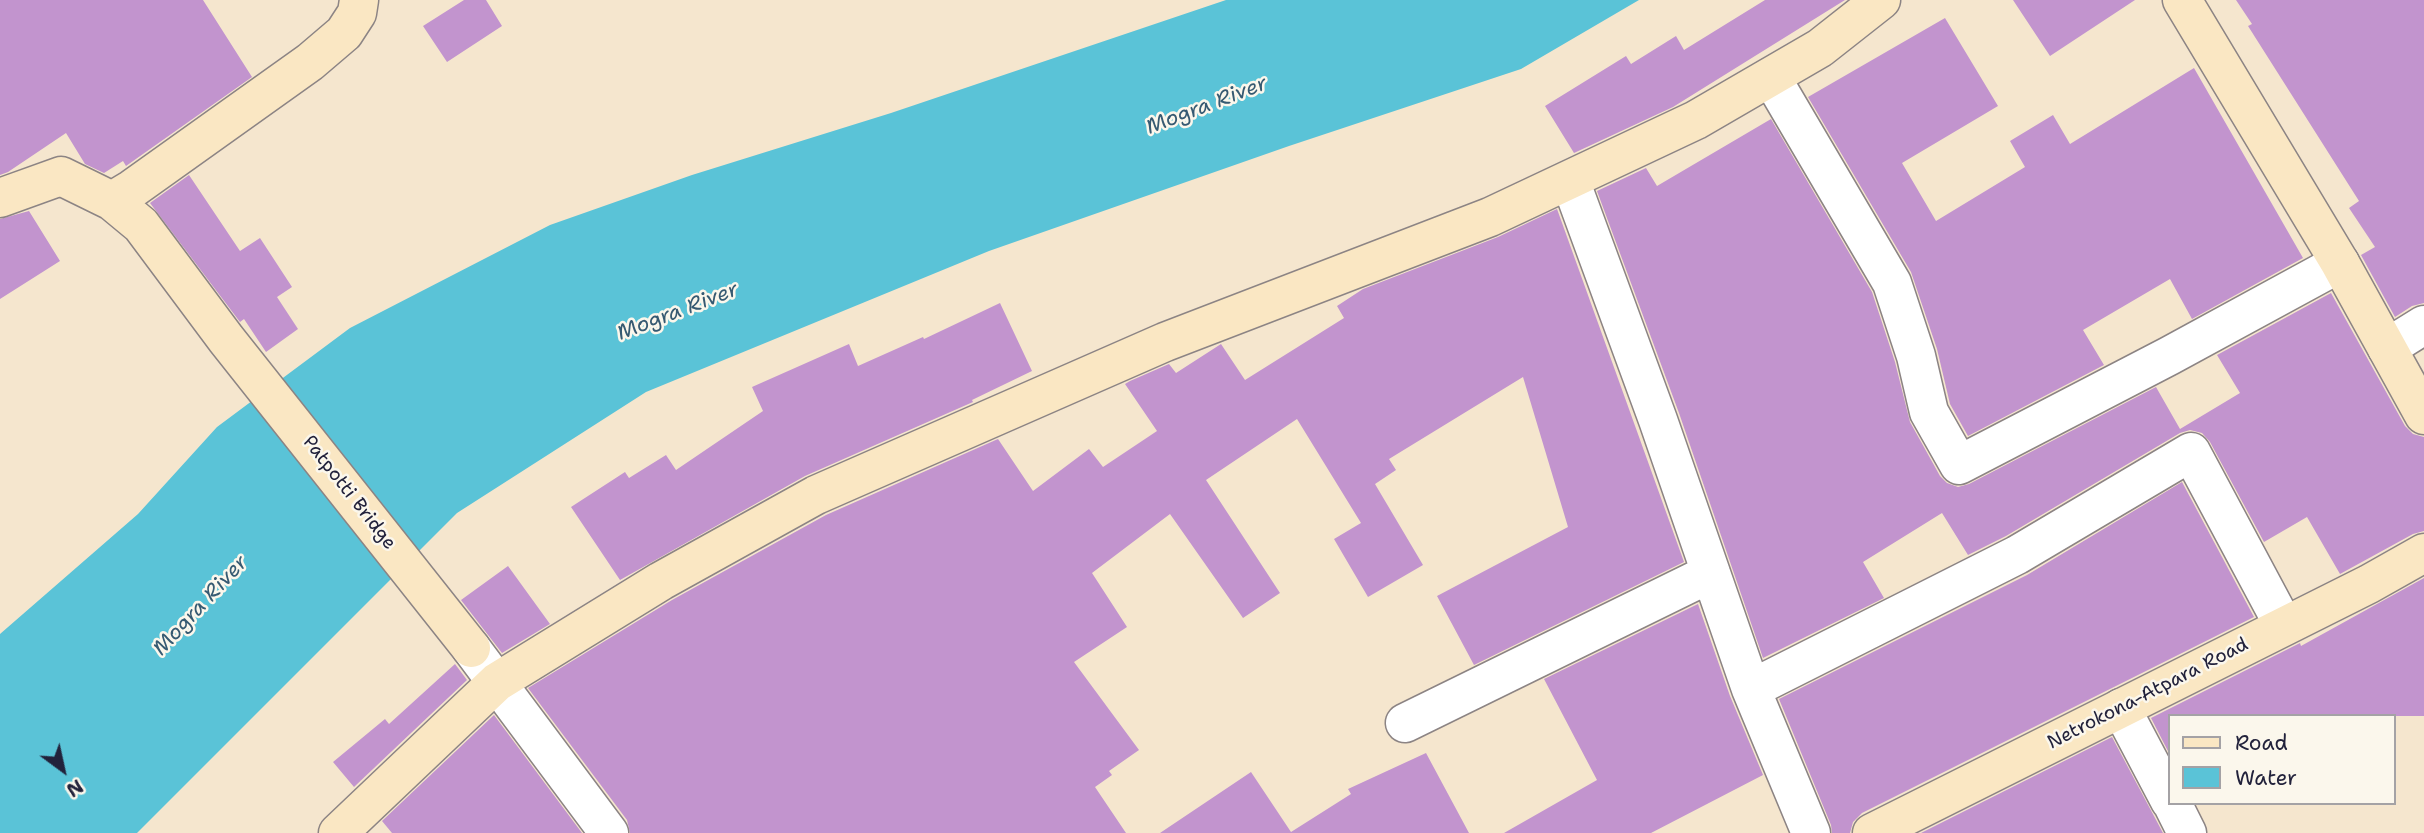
<!DOCTYPE html>
<html>
<head>
<meta charset="utf-8">
<style>
	body { margin:0 }
	#map { position:relative; width:2424px; height:833px; overflow:hidden; background:#f5e6ce; font-family:"Shantell Sans",sans-serif }
	canvas { display:block }
	.legend { position:absolute; left:2168px; top:714px; width:228px; height:91px; box-sizing:border-box; background:#fbf7ec; border:2px solid #a4a2a5; margin:0; padding:9px 12px; list-style:none; font-size:21px; color:#22223b }
	.legend li { display:flex; align-items:center; gap:14px; height:35px }
	.legend b { width:35px; border:2px solid #a4a2a5 }
	.north { position:absolute; left:28px; top:735px; width:70px; height:70px; -webkit-text-stroke:5px #fbf7ec; paint-order:stroke; rotate:147deg; font-size:19px; font-weight:700; line-height:28px; text-align:center; color:#22223b }
	.north::after { content:''; display:block; margin:auto; width:24px; height:32px; background:#22223b; clip-path:polygon(50% 0,100% 100%,50% 72%,0 100%) }
</style>
</head>
<body>
<div id="map">
<canvas width="2424" height="833"></canvas>
<ul class="legend">
<li><b style="height:9px;background:#fae7c3"></b>Road</li>
<li><b style="height:19px;background:#5ac3d7"></b>Water</li>
</ul>
<div class="north">N</div>
</div>
<script>
const context = document.querySelector('canvas').getContext('2d');
context.lineJoin = 'round';
function fillPath(path, color) {
  context.fillStyle = color;
  context.fill(path, 'evenodd');
}
function trace(path, color, width, dash) {
  context.strokeStyle = color;
  context.lineWidth = width;
  context.lineCap = dash ? 'butt' : 'round';
  context.setLineDash(dash || []);
  context.stroke(path);
}
function label(font, color, halo, rows, align = 'center') {
  context.font = font + ' "Shantell Sans",sans-serif';
  context.lineWidth = 5;
  context.setLineDash([]);
  context.textBaseline = 'middle';
  context.strokeStyle = halo;
  context.fillStyle = color;
  for (const [text, x, y, turn = 0] of rows) {
    context.save();
    context.translate(x, y);
    context.rotate((+turn || 0) * Math.PI / 180);
    context.textAlign = isNaN(turn) ? turn : align;
    if (halo) context.strokeText(text, 0, 0);
    context.fillText(text, 0, 0);
    context.restore();
  }
}
fillPath(new Path2D(`
	M1226,0H1639L1521,69L1289,146L989,251L646,392L457,513L137,833H0V634L138,514L217,427L350,328L550,225L692,175L891,113Z`), '#5ac3d7');
fillPath(new Path2D(`
	M0,0H203L252,77L126,166L123,161L104,173L85,164L66,133L8,172L0,175Z
	M464,0H486L502,26L447,62L423,26Z
	M1765,0H1845L1673,107L1574,153L1545,106L1626,56L1631,64L1676,36L1684,50Z
	M2013,0H2135L2050,56Z
	M2236,0H2424V303L2412,306L2395,317L2361,255L2375,247L2349,208L2359,201L2248,26L2252,24Z
	M1945,18L1998,106L1902,163L1936,221L2025,167L2010,141L2053,115L2070,144L2194,68L2303,258L2192,319L2170,279L2083,330L2104,365L1968,436L1950,404L1937,349L1911,272L1808,97Z
	M1771,119L1872,292L1895,362L1910,422L1940,476L1947,483L1958,487L1969,484L2156,387L2180,429L2240,393L2217,355L2331,293L2405,426L2413,434L2424,437V531L2413,534L2340,574L2307,517L2264,542L2210,442L2202,433L2190,430L2180,433L2006,536L1968,555L1942,513L1863,562L1884,598L1763,658L1679,413L1597,191L1646,168L1657,186Z
	M189,175L240,251L260,238L292,287L277,297L298,329L266,352L244,319L240,322L150,203Z
	M1557,209L1684,562L1474,665L1437,596L1568,527L1523,377L1389,459L1396,470L1375,484L1423,565L1368,597L1334,539L1361,523L1297,419L1206,480L1280,593L1243,618L1170,514L1092,573L1127,627L1074,662L1139,750L1109,771L1112,775L1095,787L1126,833H630L627,820L528,688L672,600L826,515L998,439L1033,491L1089,449L1103,467L1157,431L1125,384L1130,381L1169,364L1176,373L1221,344L1245,380L1344,318L1337,306L1363,289L1498,237Z
	M29,211L60,261L0,299V219Z
	M1000,303L1032,371L972,400L973,402L805,476L620,580L571,507L625,472L629,478L666,455L676,470L763,411L752,387L849,344L858,366L923,337L924,339Z
	M2182,482L2254,617L1862,813L1853,822L1850,833H1832L1831,825L1779,699L2027,575Z
	M508,566L550,624L502,653L461,600Z
	M2424,578V716H2170V755L2151,718L2300,643L2301,646Z
	M1698,604L1730,696L1763,775L1651,833H1504L1597,780L1544,679Z
	M455,664L467,680L354,787L333,762L385,719L389,724Z
	M494,715L582,833H392L382,821Z
	M2112,737L2163,833H1921Z
	M1426,753L1469,833H1160L1251,772L1291,832L1351,794L1348,789Z`), '#c294ce');
const street = new Path2D(`
	M1771,77L1892,283L1916,356L1929,412L1959,465L2169,356L2340,263
	M1570,180L1658,420L1751,689L1811,833
	M2387,348L2424,325
	M471,648L609,833
	M1751,689L2017,555L2191,452L2284,626
	M2121,708L2170,801
	M1405,723L1711,573
	M2172,803L2187,833`);
const secondary = new Path2D(`
	M2182,0L2340,263L2424,415
	M0,198L61,176L112,201L141,225L226,339L471,648
	M112,201L132,189L310,62L344,33L357,13L359,0
	M338,833L497,682L661,581L816,495L1165,342L1490,217L1696,120L1820,48L1881,0
	M1872,833L2369,584L2424,553`);
trace(street, '#8c8484', 41);
trace(secondary, '#8c8484', 41);
trace(street, '#fff', 38);
trace(secondary, '#fae7c3', 38);
label('19px', '#22223b', '#fbf7ec', [
	["Patpotti Bridge",349,493,52],
	["Netrokona-Atpara Road",2148,694,-27]
]);
label('italic 21px', '#365a72', '#fbf7ec', [
	["Mogra River",1207,106,-21],
	["Mogra River",678,312,-21],
	["Mogra River",201,606,-47]
]);
</script>
</body>
</html>
